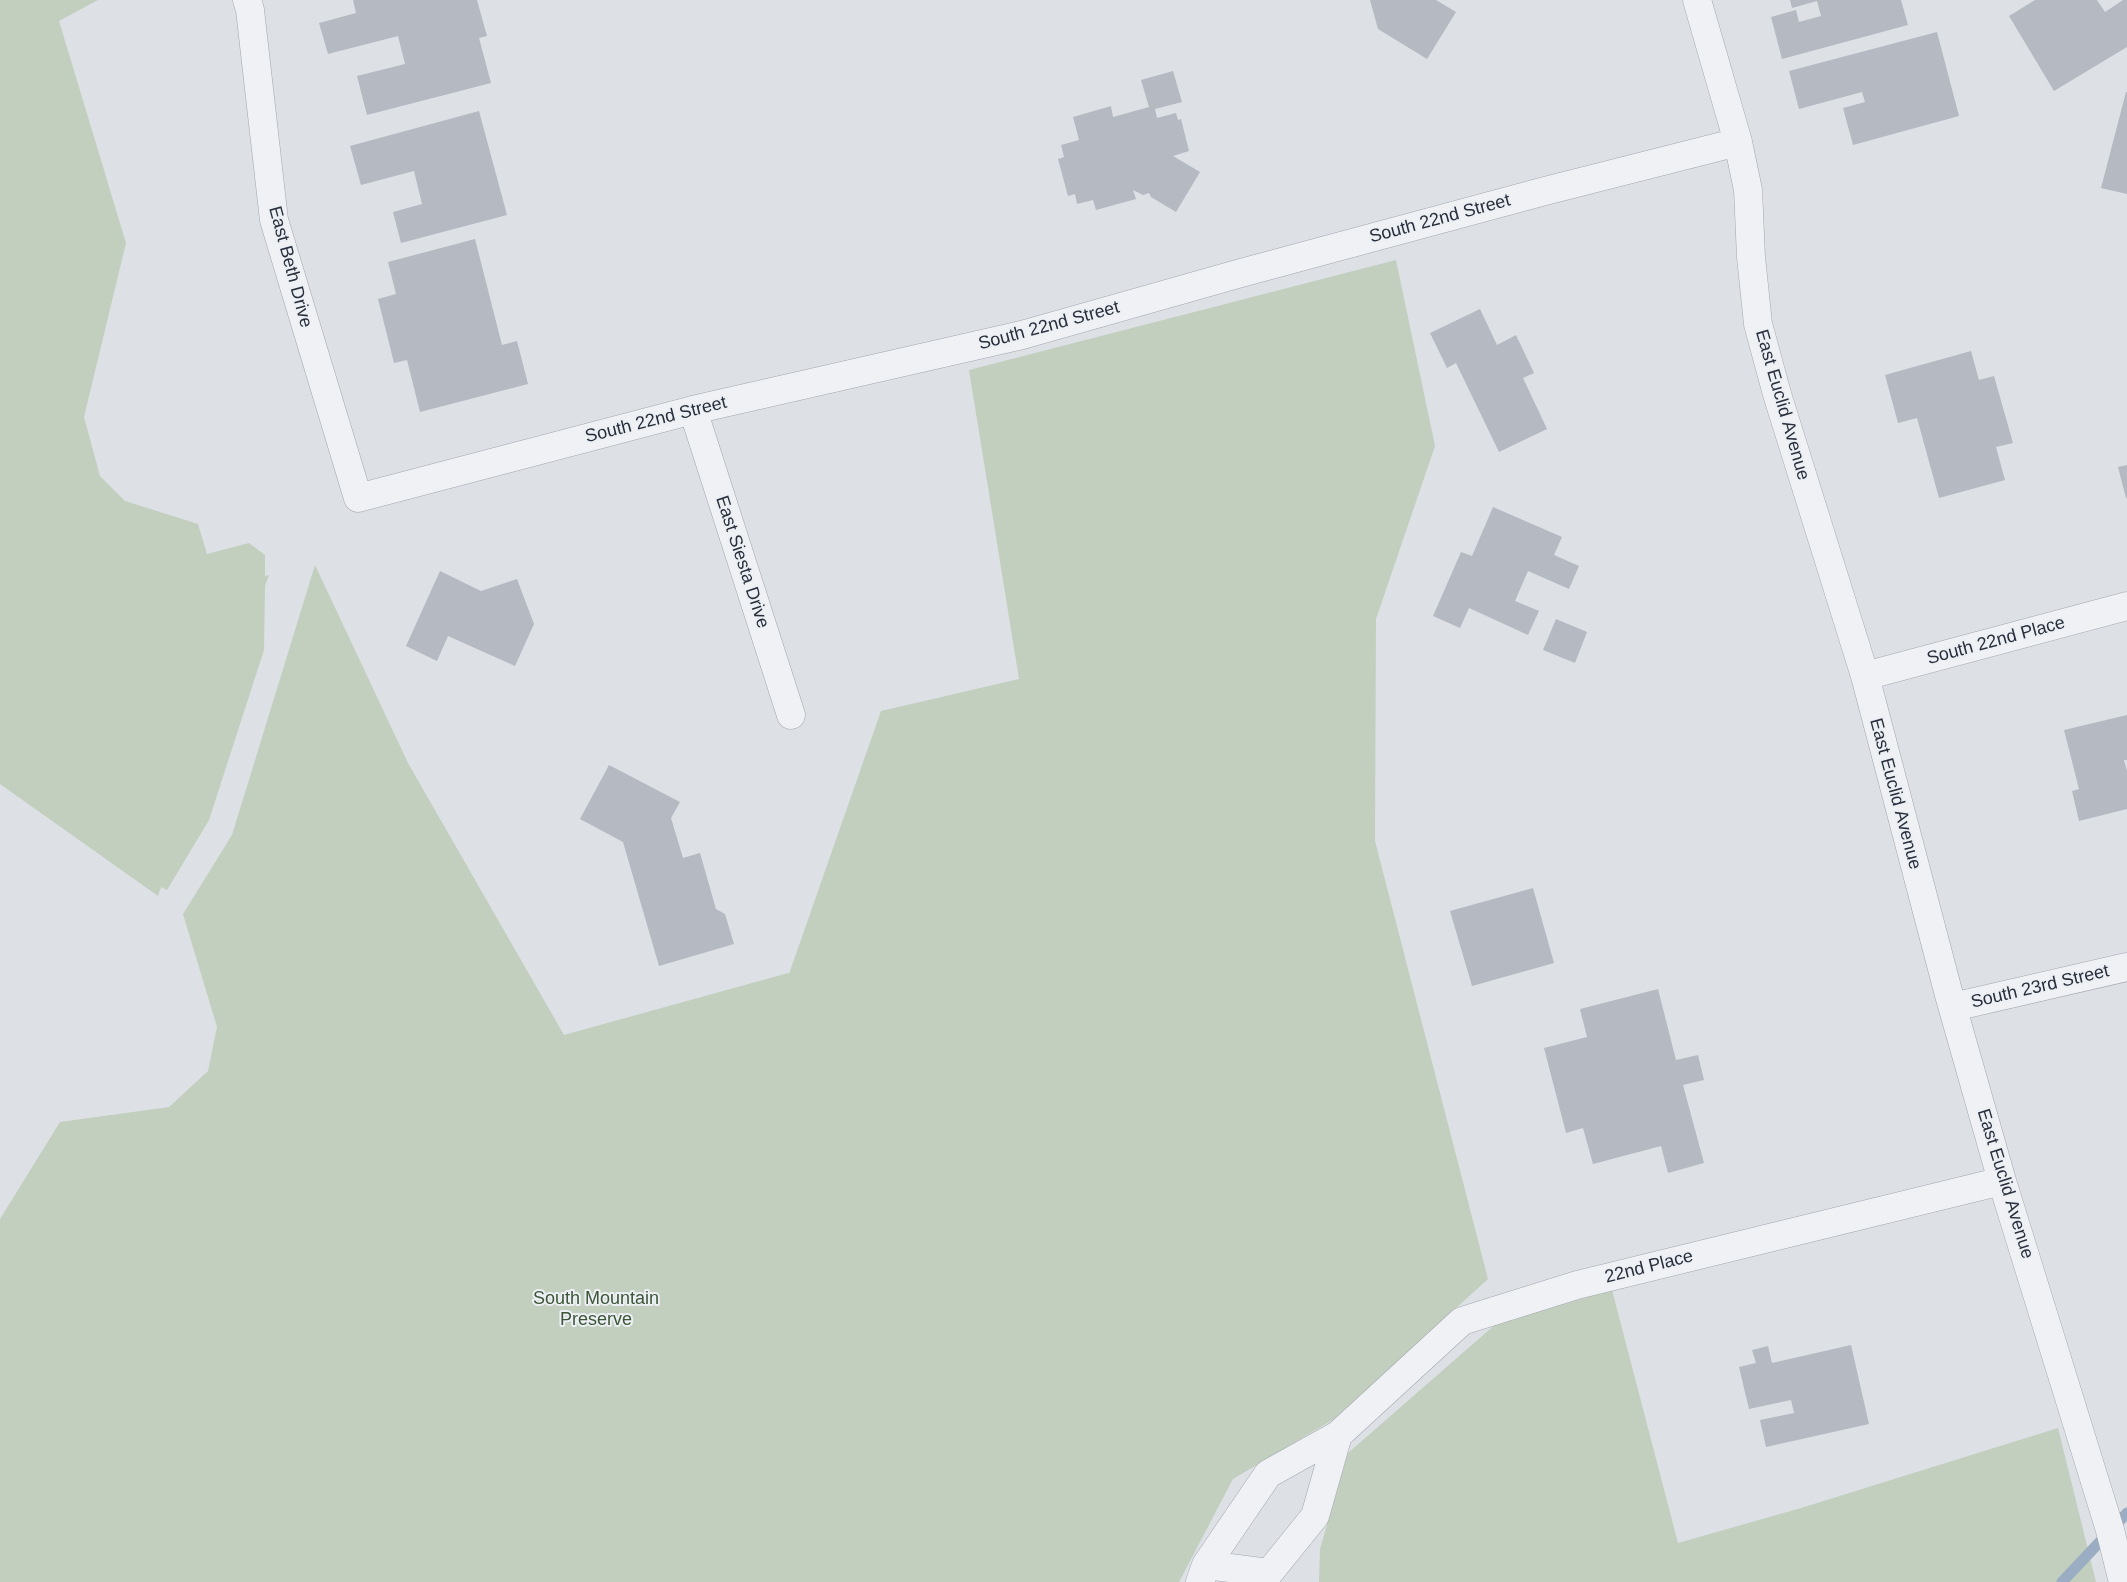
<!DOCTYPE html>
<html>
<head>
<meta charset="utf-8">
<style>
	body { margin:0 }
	canvas { display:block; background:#dde0e5 }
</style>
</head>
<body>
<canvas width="2127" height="1582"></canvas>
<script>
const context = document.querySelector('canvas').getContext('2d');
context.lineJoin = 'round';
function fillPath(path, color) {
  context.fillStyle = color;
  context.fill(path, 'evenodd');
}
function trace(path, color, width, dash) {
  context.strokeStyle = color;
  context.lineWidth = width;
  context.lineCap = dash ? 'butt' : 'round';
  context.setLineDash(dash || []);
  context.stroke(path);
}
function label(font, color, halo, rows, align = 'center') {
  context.font = font + ' Helvetica,sans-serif';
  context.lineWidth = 4;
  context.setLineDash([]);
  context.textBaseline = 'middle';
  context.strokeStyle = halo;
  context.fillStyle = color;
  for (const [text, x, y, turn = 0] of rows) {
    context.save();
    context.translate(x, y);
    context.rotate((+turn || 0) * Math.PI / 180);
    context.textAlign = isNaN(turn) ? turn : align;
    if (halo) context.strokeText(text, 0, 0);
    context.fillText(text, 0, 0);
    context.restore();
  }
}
fillPath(new Path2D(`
	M0,0H98L59,21L126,243L84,417L100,476L125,501L198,524L207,554L249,543L265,555V576L269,575L265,586L264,650L209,820L167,890L161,887L158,896L0,784Z
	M1396,260L1435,446L1376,619L1375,841L1488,1279L1334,1419L1233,1479L1179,1582H0V1219L60,1122L169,1107L208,1071L217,1027L183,914L232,835L315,565L408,763L564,1035L788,973L789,974L881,711L1019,679L969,370Z
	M1612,1290L1678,1543L1801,1508L2058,1428L2096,1582H1319L1320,1549L1348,1453L1497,1323Z`), '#c2cfbe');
trace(new Path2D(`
	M2062,1582L2127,1513`), '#9aadc3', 11);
fillPath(new Path2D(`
	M353,0H477L487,36L479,38L491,83L367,115L357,76L405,64L398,36L328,54L319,23L356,13Z
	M1370,0H1436L1456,12L1427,59L1378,29Z
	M1790,0H1901L1908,25L1782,59L1771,17L1796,10L1799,22L1821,16L1817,1L1792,8Z
	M2035,0H2097L2105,12L2123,0H2127V47L2054,91L2009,16Z
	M1937,32L1959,116L1853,145L1843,108L1865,102L1862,92L1799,109L1789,71Z
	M1173,71L1182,102L1155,109L1157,118L1176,113L1178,120L1181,119L1189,151L1173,156L1200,172L1176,212L1151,197L1149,193L1143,195L1133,190L1136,199L1096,210L1093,200L1077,204L1075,194L1068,196L1058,159L1064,157L1061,145L1079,140L1073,117L1111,106L1113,117L1149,107L1141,80Z
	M2126,92H2127V194L2101,188Z
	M479,111L507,215L401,243L393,212L422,204L414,171L361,185L350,146Z
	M475,239L502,345L517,341L528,384L420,412L407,360L394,363L378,299L396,294L388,262Z
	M1480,309L1497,345L1516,335L1534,373L1523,378L1547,429L1499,452L1456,363L1447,368L1430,333Z
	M1971,351L1979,380L1994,376L2013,443L1996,447L2005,480L1939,498L1917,418L1898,423L1885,375Z
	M2127,465V498H2126L2118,467Z
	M1493,507L1562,537L1554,555L1579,566L1569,589L1528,571L1515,601L1539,611L1528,635L1469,608L1460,628L1433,616L1461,552L1472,556Z
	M440,571L481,591L517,579L534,624L515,666L448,636L437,661L406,646Z
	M1556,619L1587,632L1575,663L1543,650Z
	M2127,715V760H2124L2127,771V809L2079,821L2072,791L2079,789L2064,730Z
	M609,765L680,802L671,818L683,858L700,853L716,909L725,914L734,944L659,966L623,842L580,819Z
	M1533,888L1554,963L1472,986L1450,911Z
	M1658,989L1676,1060L1698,1055L1704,1080L1683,1085L1704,1163L1668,1173L1661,1146L1593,1164L1583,1128L1566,1133L1544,1048L1587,1037L1580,1009Z
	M1851,1345L1869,1424L1766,1447L1760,1420L1794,1413L1791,1400L1749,1409L1739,1367L1756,1363L1752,1350L1768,1346L1772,1363Z`), '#b4b9c2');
const minor = new Path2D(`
	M247,0L250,10L274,220L358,498L693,410L1022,335L1241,273L1545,191L1738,142
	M1697,0L1738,142L1748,190L1751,257L1758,324L1777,394L1865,676L1949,995L2002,1181L2110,1530L2123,1582
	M693,410L791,715
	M1865,676L2127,606
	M1953,1007L2127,967
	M1206,1565L1269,1573L1315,1516L1338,1435
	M1200,1582L1206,1565L1268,1474L1338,1435L1462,1321L1577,1285L2002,1181`);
trace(minor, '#a3a7af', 29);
trace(minor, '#eff1f4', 28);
label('18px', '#282e3b', '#eceff3', [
	["South 22nd Street",1440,219,-15],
	["East Beth Drive",290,267,75],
	["South 22nd Street",1049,326,-15],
	["East Euclid Avenue",1782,405,74],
	["South 22nd Street",656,420,-14],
	["East Siesta Drive",742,562,72],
	["South 22nd Place",1996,641,-15],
	["East Euclid Avenue",1895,794,75],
	["South 23rd Street",2040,987,-13],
	["East Euclid Avenue",2005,1184,73],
	["22nd Place",1649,1267,-14]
]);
label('18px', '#3c5536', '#eceff3', [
	["South Mountain",596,1299],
	["Preserve",596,1320]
]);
</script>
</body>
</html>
